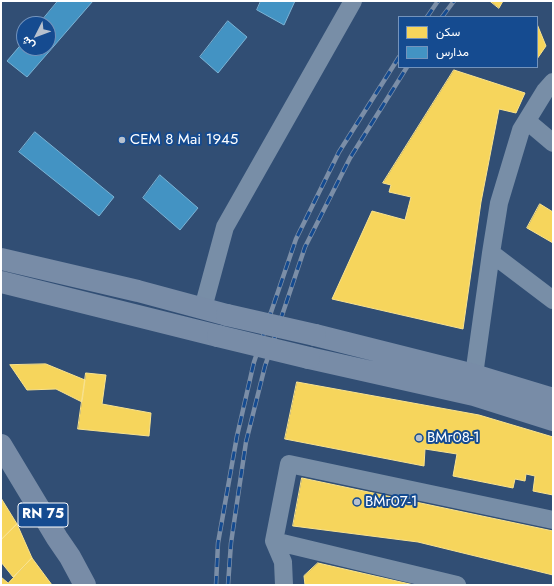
<!DOCTYPE html>
<html>
<head>
<meta charset="utf-8">
<style>
	body { margin:0 }
	#map { position:relative; width:554px; height:586px; overflow:hidden; background:#314e74; font-family:Jost,Vazirmatn,sans-serif }
	canvas { display:block }
	.frame { position:absolute; inset:0; border:2px solid #fff; pointer-events:none }
	.legend { position:absolute; left:398px; top:16px; width:140px; height:52px; box-sizing:border-box; background:#154b90; border:1px solid #7393bc; margin:0; padding:5px 7px; list-style:none; font-size:12px; color:#fff }
	.legend li { display:flex; align-items:center; gap:8px; height:20px }
	.legend b { width:20px; border:1px solid #7393bc }
	.north { position:absolute; left:16px; top:16px; width:40px; height:40px; box-sizing:border-box; background:#154b90; border:1px solid #7393bc; border-radius:50%; rotate:228deg; font-size:11px; font-weight:700; line-height:16px; text-align:center; color:#fff }
	.north::after { content:''; display:block; margin:auto; width:14px; height:18px; background:#b7c1ce; clip-path:polygon(50% 0,100% 100%,50% 72%,0 100%) }
</style>
</head>
<body>
<div id="map">
<canvas width="554" height="586"></canvas>
<div class="frame"></div>
<ul class="legend">
<li><b style="height:11px;background:#f6d55c"></b>سكن</li>
<li><b style="height:11px;background:#4393c3"></b>مدارس</li>
</ul>
<div class="north">ش</div>
</div>
<script>
const context = document.querySelector('canvas').getContext('2d');
context.lineJoin = 'round';
function fillPath(path, color) {
  context.fillStyle = color;
  context.fill(path, 'evenodd');
}
function trace(path, color, width, dash) {
  context.strokeStyle = color;
  context.lineWidth = width;
  context.lineCap = dash ? 'butt' : 'round';
  context.setLineDash(dash || []);
  context.stroke(path);
}
function label(font, color, halo, rows, align = 'center') {
  context.font = font + ' Jost,sans-serif';
  context.lineWidth = 4;
  context.setLineDash([]);
  context.textBaseline = 'middle';
  context.strokeStyle = halo;
  context.fillStyle = color;
  for (const [text, x, y, turn = 0] of rows) {
    context.save();
    context.translate(x, y);
    context.rotate((+turn || 0) * Math.PI / 180);
    context.textAlign = isNaN(turn) ? turn : align;
    if (halo) context.strokeText(text, 0, 0);
    context.fillText(text, 0, 0);
    context.restore();
  }
}
const homes = new Path2D(`
	M490,1H503L499,8Z
	M537,24L546,46L537,59Z
	M454,70L525,93L516,113L499,109L481,202L463,329L332,299L372,211L405,220L411,197L389,192L391,185L383,183Z
	M540,204L553,212V243L527,228Z
	M46,364L85,380L82,402L56,389L27,390L10,365Z
	M86,373L106,375L102,404L151,413L149,436L78,429Z
	M297,382L479,415L553,437V495L533,491L535,476L526,474L525,481L515,479L513,488L453,476L457,454L425,449L424,466L285,439Z
	M302,478L553,531V575L418,542L293,526Z
	M1,498L17,524L1,540Z
	M17,524L32,558L13,577L1,562V540Z
	M32,558L52,585H1V577L8,583Z
	M318,563L414,585H305L304,576Z`);
fillPath(homes, '#f6d55c');
trace(homes, '#f9e28d', 1);
const schools = new Path2D(`
	M58,1H93L27,77L7,61L24,41V48H48V24H39Z
	M261,1H295L284,25L257,10Z
	M228,21L247,37L218,73L200,57Z
	M35,132L114,197L99,216L19,152Z
	M160,175L198,208L180,230L143,198Z`);
fillPath(schools, '#4393c3');
trace(schools, '#7bb3d5', 1);
trace(new Path2D(`
	M527,121L553,143
	M491,253L553,300
	M203,308L225,227L353,1
	M474,389V375L491,253L499,203L521,130L545,91L553,82
	M274,541L457,585
	M284,585L283,562L274,541L289,464L553,520`), '#788ea7', 18);
trace(new Path2D(`
	M1,259L138,291L227,315
	M1,282L218,336
	M315,335L474,375L553,399
	M309,358L474,395L553,420
	M1,445L57,538L70,557L85,585`), '#788ca7', 22);
const rail = new Path2D(`
	M427,17L438,1
	M442,17L454,1
	M216,585L218,543L237,436L254,362L296,239L339,152L399,57
	M228,585L231,543L246,442L265,366L305,247L350,158L407,67`);
trace(rail, '#7b8ea7', 4.5);
trace(rail, '#154b90', 3, [9]);
trace(new Path2D(`
	M227,315L315,335
	M218,336L309,358`), '#788ca7', 22);
for (const [x, y, r, color] of [
	[122,140,4,"#b7c1ce"],
	[419,438,4,"#b7c1ce"],
	[357,502,4,"#b7c1ce"]
]) {
  const dot = new Path2D();
  dot.arc(x, y, r, 0, 2 * Math.PI);
  context.fillStyle = color;
  context.fill(dot);
  trace(dot, '#154b90', 1.5);
}
for (const [x, y, w] of [
	[43,515,50]
]) {
  const box = new Path2D();
  box.roundRect(x - w / 2, y - 12, w, 24, 3);
  context.fillStyle = '#154b90';
  context.fill(box);
  trace(box, '#fff', 1);
}
label('bold 14px', '#fff', null, [
	["RN 75",43,515]
]);
label('15px', '#fff', '#154b90', [
	["CEM 8 Mai 1945",130,140],
	["BMr08-1",427,438],
	["BMr07-1",365,502]
], 'left');
</script>
</body>
</html>
